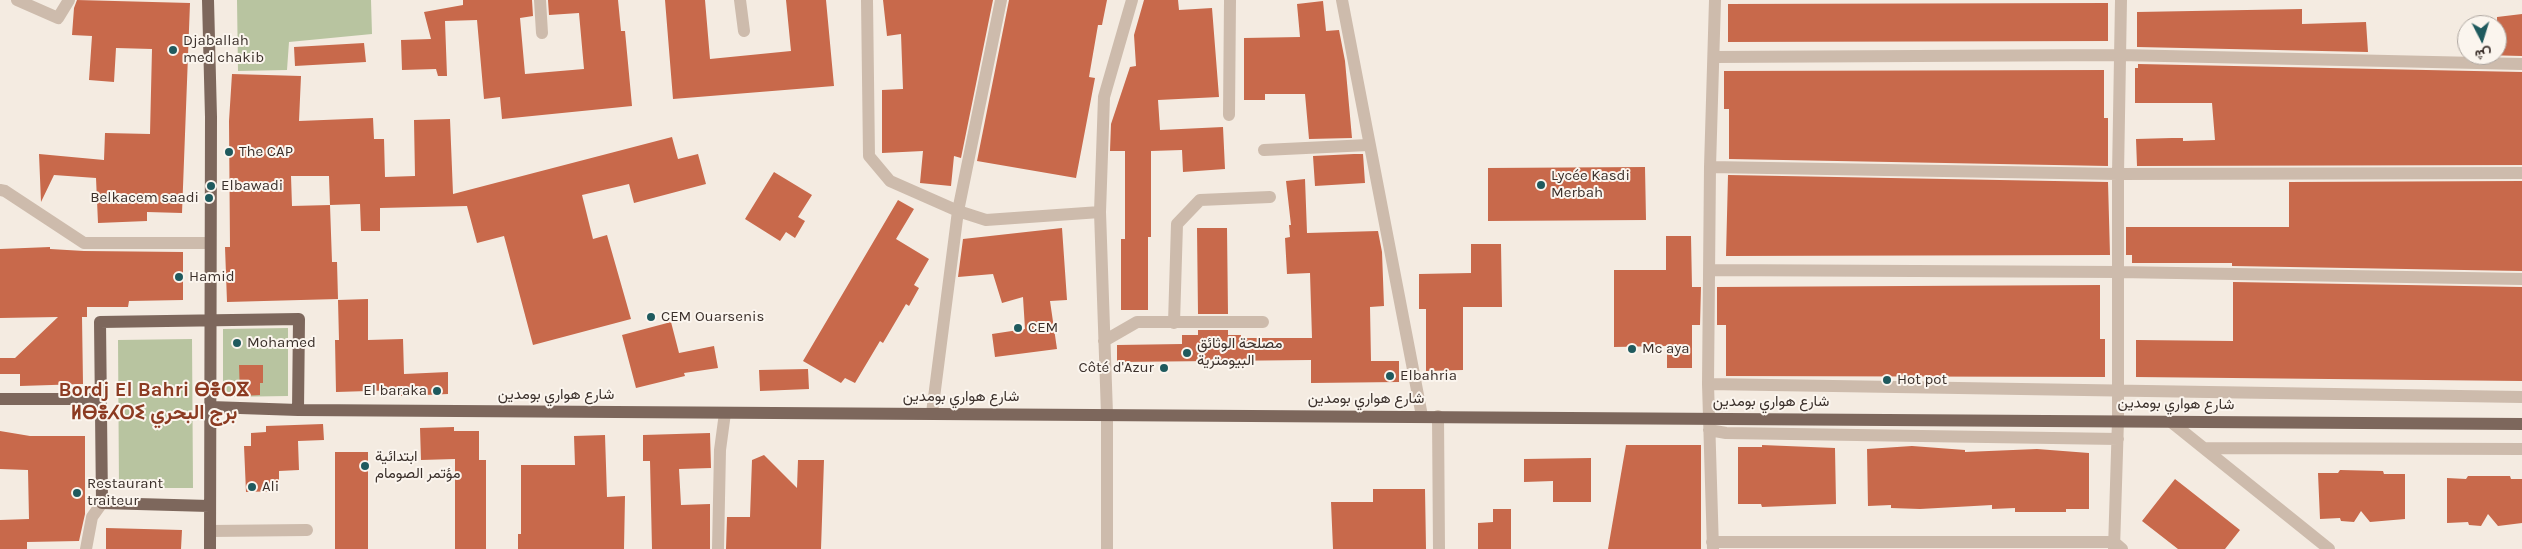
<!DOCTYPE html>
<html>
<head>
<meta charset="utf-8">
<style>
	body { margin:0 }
	#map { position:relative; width:2522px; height:549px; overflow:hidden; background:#f4ebe1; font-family:Karla,Vazirmatn,sans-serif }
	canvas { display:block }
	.north { position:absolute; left:2457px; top:15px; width:50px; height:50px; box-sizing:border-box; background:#fbf5ee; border:1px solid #aea6a0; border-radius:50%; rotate:175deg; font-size:14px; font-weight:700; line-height:20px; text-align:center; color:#3b302b }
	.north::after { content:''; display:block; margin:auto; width:18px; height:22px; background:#1f5a5e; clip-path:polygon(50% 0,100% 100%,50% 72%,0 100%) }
</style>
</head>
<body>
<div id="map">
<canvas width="2522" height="549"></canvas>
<div class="north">ش</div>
</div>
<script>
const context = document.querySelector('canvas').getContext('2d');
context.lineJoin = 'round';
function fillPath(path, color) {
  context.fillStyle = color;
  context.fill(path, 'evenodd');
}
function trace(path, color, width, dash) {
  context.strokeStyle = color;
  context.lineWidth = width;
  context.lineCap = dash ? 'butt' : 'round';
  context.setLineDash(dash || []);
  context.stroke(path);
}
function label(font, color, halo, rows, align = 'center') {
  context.font = font + ' Karla,Vazirmatn,"Noto Sans Tifinagh",sans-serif';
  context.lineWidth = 4;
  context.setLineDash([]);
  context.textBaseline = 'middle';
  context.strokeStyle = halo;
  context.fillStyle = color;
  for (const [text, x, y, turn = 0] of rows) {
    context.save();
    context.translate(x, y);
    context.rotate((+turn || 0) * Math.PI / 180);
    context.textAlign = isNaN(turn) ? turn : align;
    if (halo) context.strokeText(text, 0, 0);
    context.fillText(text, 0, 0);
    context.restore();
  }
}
fillPath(new Path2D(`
	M237,0H371L372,34L289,42L287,70L238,71Z
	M288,328V396L223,397V329Z
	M192,339L193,488H119L118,340Z`), '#b8c4a0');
fillPath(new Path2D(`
	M77,0L190,3L182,213L147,212V221L98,223L96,178L54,175L41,202L39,154L104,160L105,133L150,134L152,49L116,48L114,82L89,80L92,36L72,35L74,8Z
	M463,0H532L533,16L520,18L525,74L584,69L579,13L549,15L548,0H618L621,31H625L632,106L502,119L500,97L484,99L477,20L445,21L447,76H438L436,69L402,70L401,40L431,39L424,12L463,5Z
	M665,0H705L710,59L791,51L786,0H826L834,86L673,99Z
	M883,0H993L961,158L954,156L951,186L920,183L923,151L882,153V90L903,89L901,34L887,36Z
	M1009,0H1107L1102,25H1098L1089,77L1095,78L1076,178L977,161Z
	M1144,0H1178L1179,10L1212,8L1219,97L1158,100L1160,130L1223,127L1225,169L1183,172L1182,150L1151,151V237H1148V310H1121V239H1125V151H1110L1111,124L1130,67L1136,66L1134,35Z
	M1323,1L1326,31L1339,30L1345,61L1352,138L1309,139L1305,94H1265V100H1244V38L1300,37L1297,4Z
	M2108,3V41L1728,42V4Z
	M2302,9V24L2366,22L2368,52L2137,47V12Z
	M2522,14V56L2483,55H2497V17Z
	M364,43L366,62L295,66L294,47Z
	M2138,64L2522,72V165L2137,166L2136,139L2172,138H2183V141L2215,140L2212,103H2135V68H2138Z
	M2104,70V118H2108V166L1729,159V109H1724V71Z
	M232,74L301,76L299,121L373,118L374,139H384L385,177L415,176L414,120L450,119L453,194L672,137L678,159L698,154L706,184L634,203L629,184L582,195L593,239L607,235L631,319L533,345L504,236L477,243L467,206L380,208V231H361L360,204L330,205L332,262H337L338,299L227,302L225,247H230L229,121ZM291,176H329L330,205L292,206Z
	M1354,154H1363L1365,183L1315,186L1313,156Z
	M1645,167L1646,220L1488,221V168Z
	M774,172L812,195L798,217L805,221L795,238L786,232L780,241L745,219Z
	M1728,175L2108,182L2110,255L1726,256Z
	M1305,179L1307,233L1378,231L1382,252L1384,306L1370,307L1371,361H1399V382L1311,383V360L1117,362V345L1182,344V335H1198V330H1228V335H1241V338H1312L1310,273L1287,274L1285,238L1290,237L1289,225H1291L1286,181Z
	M2522,181V271L2232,266V263H2132V255H2126V227H2289V182Z
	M898,200L914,209L896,239L929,259L914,285L919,288L909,306L906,304L883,343L880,341L855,383L845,378L841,383L803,361Z
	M1062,228L1067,300L1050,301L1057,349L995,357L992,334L1025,329L1023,297L1002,303L993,274L958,277L963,239Z
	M1197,228H1227L1228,314H1198Z
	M1666,236H1691L1692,287H1701L1700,325H1692V368H1667V346L1614,347V270H1666Z
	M1471,244H1501L1502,307H1463V370L1426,371V309H1419V274L1471,273Z
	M50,247V249L84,251L183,252V300L129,301L128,307H87V317H82L83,384L20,386V374H0V358H15L58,317L0,318V249Z
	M2233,282L2522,287V381L2136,377V340L2233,341Z
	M2100,285V339H2105V377L1726,376V325H1717V287Z
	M368,299V340L403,339L404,374L448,372V394L401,396V390L336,392L335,340H339L338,300Z
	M671,322L679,353L714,346L718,368L684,373L685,376L636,388L622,335Z
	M239,365H263V383H260V395L240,396Z
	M808,369L809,389L760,391L759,370Z
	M323,424L324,440L298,441L299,470L279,471V491L246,492L244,446H251V433L266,432V426Z
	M454,427V431H479V460H486V549H455V459L421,460L420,428Z
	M0,431L30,436H85V514L79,541L27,542V549H0V520L29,519L28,470L0,469Z
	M710,433L711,468L679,469L681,505L710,504V549H652L650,461H643V435Z
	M605,435L607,497L625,496L624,549H518V534H521V465H575L574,436Z
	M1626,445H1701V549H1608Z
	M1762,445L1835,448L1836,504L1762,507L1761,504H1738V447H1762Z
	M1912,446L1965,450V452L2037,449L2089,453V509H2066V512H2015V508L1992,509V505L1920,509L1891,508V505L1868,506L1867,449Z
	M335,452H368V549H335Z
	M764,455L797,488L798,460H824L821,549H726L727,517H750L752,460Z
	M1591,458V502H1553V481L1524,482V459Z
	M2340,470L2383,471L2384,474H2405V519L2370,522L2361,511L2354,522L2341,521L2340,518L2320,519L2318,473H2338Z
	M2468,476H2510L2511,479H2522V523L2498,526L2488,514L2481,526L2469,525L2468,522L2447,523V478L2466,479Z
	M2175,479L2240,530L2225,549H2178L2142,521Z
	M1373,489H1425L1426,549H1333L1331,502H1373Z
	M1493,509H1511V549H1478V523L1493,522Z
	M106,528L182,530L181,549H106Z`), '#c8694b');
trace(new Path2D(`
	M17,0L58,18L69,0
	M540,0L542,33
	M740,0L744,31
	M867,0L869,156L890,181L958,211L932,413
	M1001,0L958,211L986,220L1100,212
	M1342,0L1422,416
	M1714,57L2120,55L2522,64
	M1229,115L1230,0
	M1264,150L1368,145
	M1710,167L2118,174L2522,173
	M0,190L5,191L84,243H209
	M1710,270L2119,272L2522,279
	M1174,323L1177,224L1200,200L1270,197
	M1104,341L1137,322H1263
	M1708,384L2522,397
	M1438,416L1439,549
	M2170,421L2329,549
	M1709,430L1726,433L2118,439
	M2204,448L2522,449
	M210,531L307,530
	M1712,542H2114L2122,549
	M86,549L92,517L102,503
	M718,549L720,450L725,413
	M1107,549V414L1100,212L1104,97L1132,0
	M1713,549L1708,384L1710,167L1715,0
	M2114,549L2118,420V174L2121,0`), '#cdbbac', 12);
trace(new Path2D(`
	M208,0L211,117L210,549
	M0,399H102
	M211,407L298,410L2522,424
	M209,506L102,503L100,322L299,319L298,410`), '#7d675c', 12);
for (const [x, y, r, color] of [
	[173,50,5,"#1f5a5e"],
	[229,152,5,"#1f5a5e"],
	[1541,185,5,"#1f5a5e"],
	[211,186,5,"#1f5a5e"],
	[209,198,5,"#1f5a5e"],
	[179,277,5,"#1f5a5e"],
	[651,317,5,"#1f5a5e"],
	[1018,328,5,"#1f5a5e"],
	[237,343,5,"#1f5a5e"],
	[1632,349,5,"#1f5a5e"],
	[1187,353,5,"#1f5a5e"],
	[1164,368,5,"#1f5a5e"],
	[1390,376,5,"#1f5a5e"],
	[1887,380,5,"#1f5a5e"],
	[437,391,5,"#1f5a5e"],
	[365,466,5,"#1f5a5e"],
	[252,487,5,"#1f5a5e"],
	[77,493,5,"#1f5a5e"]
]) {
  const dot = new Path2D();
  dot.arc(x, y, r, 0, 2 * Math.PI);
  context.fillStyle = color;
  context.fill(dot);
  trace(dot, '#fbf5ee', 2);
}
label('15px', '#3b302b', '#fbf5ee', [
	["Djaballah",183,41],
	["med chakib",183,58],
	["The CAP",239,152],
	["Lycée Kasdi",1551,176],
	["Merbah",1551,193],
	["Elbawadi",221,186],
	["Belkacem saadi",199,198,"right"],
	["Hamid",189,277],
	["CEM Ouarsenis",661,317],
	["CEM",1028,328],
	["Mohamed",247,343],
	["مصلحة الوثائق",1197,344],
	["البيومترية",1197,361],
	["Mc aya",1642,349],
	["Côté d'Azur",1154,368,"right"],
	["Elbahria",1400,376],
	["Hot pot",1897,380],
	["El baraka",427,391,"right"],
	["ابتدائية",375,457],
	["مؤتمر الصومام",375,474],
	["Restaurant",87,484],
	["traiteur",87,501],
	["Ali",262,487]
], 'left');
label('15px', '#3b302b', '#fbf5ee', [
	["شارع هواري بومدين",556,395],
	["شارع هواري بومدين",961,397],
	["شارع هواري بومدين",1366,399],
	["شارع هواري بومدين",1771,402],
	["شارع هواري بومدين",2176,404,1]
]);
label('bold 20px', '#8c3b22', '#fbf5ee', [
	["Bordj El Bahri ⴱⴻⵔⴵ",154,390],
	["ⵍⴱⴻⵃⵔⵉ برج البحري",154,413]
]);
</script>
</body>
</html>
